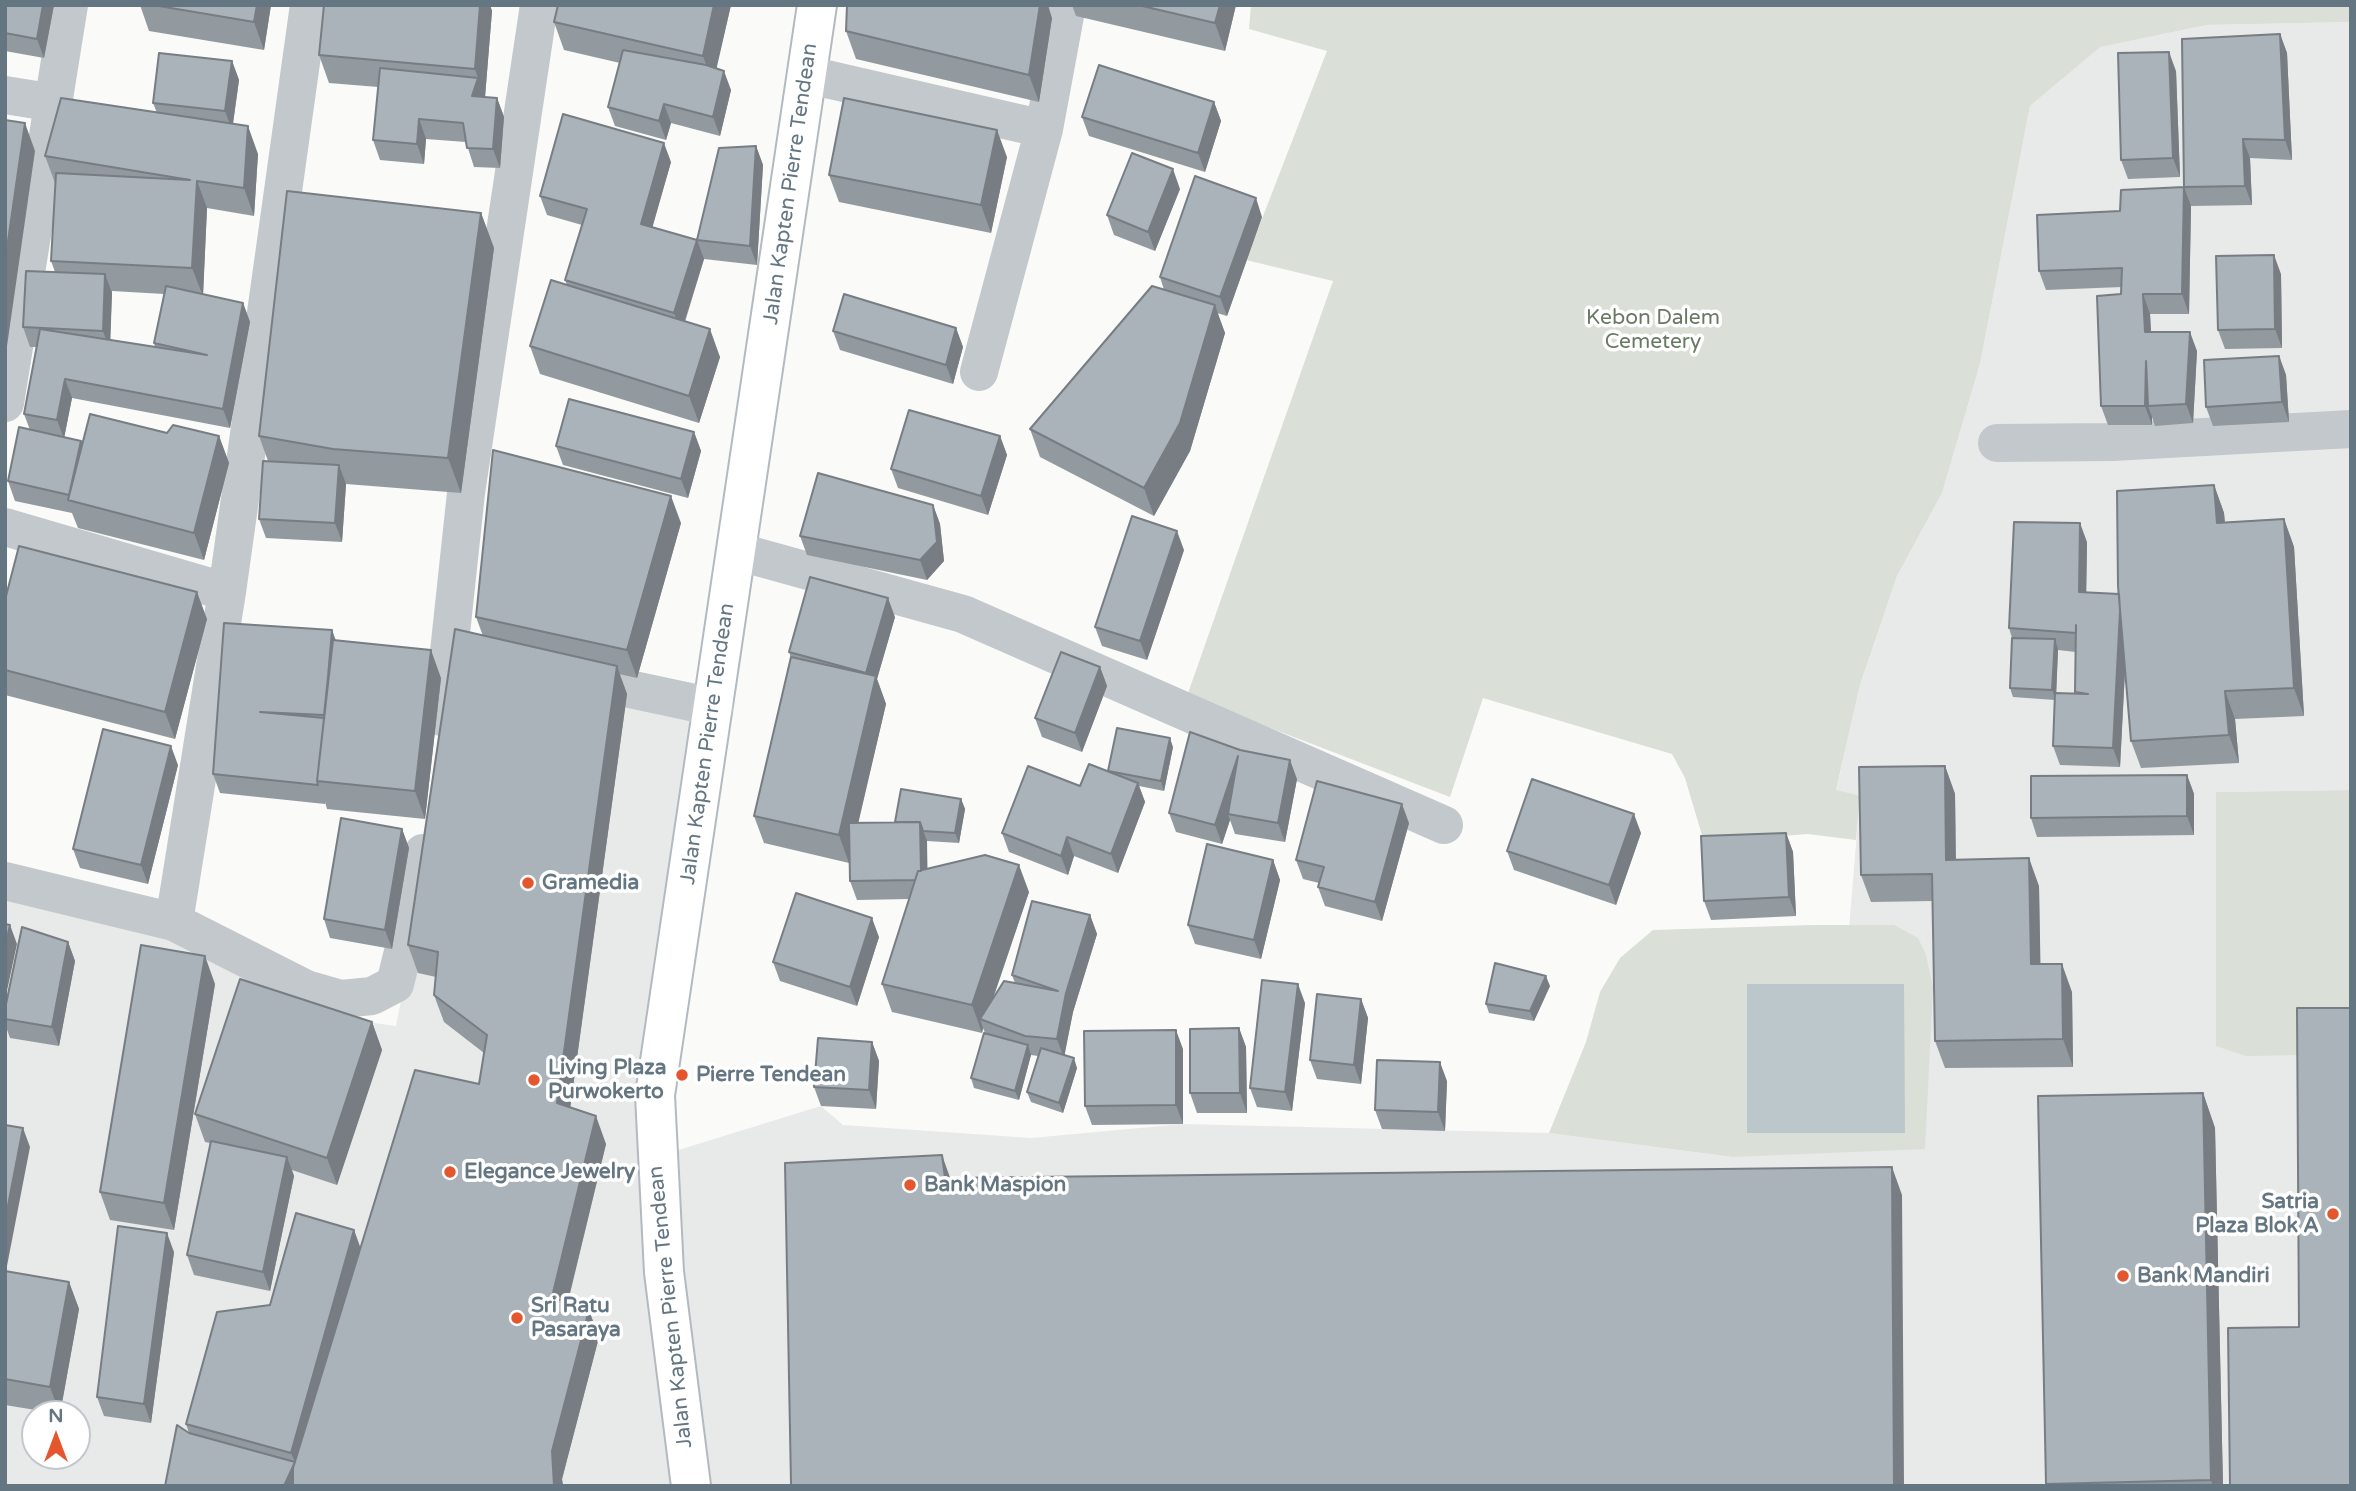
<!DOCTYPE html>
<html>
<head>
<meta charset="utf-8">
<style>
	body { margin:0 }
	#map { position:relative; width:2356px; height:1491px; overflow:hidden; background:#fafaf8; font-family:"Varela Round",sans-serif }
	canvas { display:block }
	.frame { position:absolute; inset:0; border:7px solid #657683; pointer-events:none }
	.north { position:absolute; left:21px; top:1400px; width:70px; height:70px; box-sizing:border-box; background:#fff; border:2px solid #c1c8cd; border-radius:50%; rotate:0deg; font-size:19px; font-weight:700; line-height:28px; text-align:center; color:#657683 }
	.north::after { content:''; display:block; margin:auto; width:24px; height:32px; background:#e4572e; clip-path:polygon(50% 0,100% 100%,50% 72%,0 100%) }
</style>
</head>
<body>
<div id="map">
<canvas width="2356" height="1491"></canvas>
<div class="frame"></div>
<div class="north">N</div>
</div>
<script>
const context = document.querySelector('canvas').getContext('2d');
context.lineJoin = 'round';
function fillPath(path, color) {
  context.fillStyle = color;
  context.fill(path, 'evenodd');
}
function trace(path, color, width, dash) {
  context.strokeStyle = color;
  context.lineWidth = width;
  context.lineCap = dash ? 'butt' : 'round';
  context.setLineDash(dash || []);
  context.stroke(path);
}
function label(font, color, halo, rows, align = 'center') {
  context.font = font + ' "Varela Round",sans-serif';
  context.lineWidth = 7;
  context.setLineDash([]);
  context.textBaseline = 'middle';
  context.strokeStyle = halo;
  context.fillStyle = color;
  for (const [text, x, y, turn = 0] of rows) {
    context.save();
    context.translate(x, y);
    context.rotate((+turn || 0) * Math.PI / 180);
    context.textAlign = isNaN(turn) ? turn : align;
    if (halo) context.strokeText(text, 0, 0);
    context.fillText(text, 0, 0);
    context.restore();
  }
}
fillPath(new Path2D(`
	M2351,22V790L2216,792V871L2351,834V1486H5V892L181,938L367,1022L396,1026L436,826L454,653L714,707L659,1156L821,1106L843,1125L1031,1138L1183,1124L1549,1133L1732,1157L1894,926L1849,928L1860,797L1836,791L1860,685L1897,576L1942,493L1980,364L2030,106L2099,47L2207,25ZM35,1414H77V1456H35Z`), '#e8e9e9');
fillPath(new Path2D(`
	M1251,5H2351V22L2207,25L2100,47L2030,106L1980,364L1942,493L1897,576L1860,685L1836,790L1860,796L1856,840L1808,834L1704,842L1685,778L1672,754L1483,698L1450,797L1187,696L1333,281L1246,260L1327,51L1249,29Z
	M2351,790V1054L2246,1056L2216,1046V792Z
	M1813,925H1894L1918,938L1926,955L1933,988L1925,1149L1732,1157L1549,1133L1586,1042L1600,992L1620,958L1653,930Z`), '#dadfd7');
fillPath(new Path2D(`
	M1747,984H1904L1905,1133H1747Z`), '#bbc7cb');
const secondary = new Path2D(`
	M691,1486L664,1272L655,1095L817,5`);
trace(secondary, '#b3babf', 42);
trace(new Path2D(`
	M809,75L1044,129
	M5,95L55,103
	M979,372L1044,129L1067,5
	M5,403L69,5
	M1997,443L2112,442L2351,429
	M5,527L227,592
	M736,551L963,614L1444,825
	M573,677L714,707
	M442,717L466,493L539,5
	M5,881L174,922L306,989L341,999L372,996L395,984L417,895L423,853
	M174,922L227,592L309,5`), '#c3c8cc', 38);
trace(secondary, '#fff', 38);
fillPath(new Path2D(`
	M5,5H54L44,58L5,51Z
	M140,5H271L264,50L149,31Z
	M324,5H490L492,11L485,97L497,98L504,117L500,168L474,167L466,142L426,139L424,164L380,160L373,140L378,87L329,83L319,55Z
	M731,5L716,68L731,90L720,136L671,123L666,140L615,126L608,107L620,63L564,50L554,22Z
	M1072,5H1236L1225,51L1076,16Z
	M1052,18L1039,102L856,59L846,31Z
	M2280,34L2287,53L2292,160L2250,158L2252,205L2191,206L2189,314H2150L2151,332L2197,351L2193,423L2155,426L2152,417V425H2108L2101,406L2121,294L2122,287L2046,290L2039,271L2120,211L2184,187Z
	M232,61L239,80L233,124L258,154L254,216L207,208L203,294L243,303L250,322L230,428L72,398L64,437L81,441L82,444L167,433L219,436L229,463L204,560L78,528L72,513L15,501L8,481L30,430L24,414L37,347H30L23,327L55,272L51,261L55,183L45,156L157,113L153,103ZM112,291L164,294L154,343L155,347L110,340Z
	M2176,71L2180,177L2128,179L2121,160Z
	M1214,102L1221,121L1205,172L1089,136L1082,117Z
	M756,146L763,165L757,265L704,259L685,322L720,357L699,423L540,374L530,346L567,285L565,280L582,225L547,215L540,196L671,162L652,227L697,240Z
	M1007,157L991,233L839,202L829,175Z
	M1180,189L1155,251L1114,235L1107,215Z
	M481,213L494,248L461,493L346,484L342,542L266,538L259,519L268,461L259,436Z
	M1262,217L1227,316L1217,313L1225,333L1190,451L1154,516L1040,457L1030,429L1164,290L1160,277Z
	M2281,274L2282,348L2225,349L2218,330Z
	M956,328L963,347L953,384L840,350L833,331Z
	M2279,356L2286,375L2289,422L2213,426L2206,407Z
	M694,432L701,451L688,498L563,465L556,446Z
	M1000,436L1007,455L988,515L898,488L891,469Z
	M2214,485L2224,513L2225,522L2284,519L2294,547L2304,716L2235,719L2239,763L2141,768L2131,741L2125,669L2120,767L2060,765L2053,746L2055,700L2013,697L2010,688L2012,638L2009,628L2087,542L2086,592L2119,594ZM2058,650L2076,652L2075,694L2056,693Z
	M933,505L940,524L944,561L927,580L807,555L800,536Z
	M681,523L637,678L619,674L627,694L570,1108L606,1144L568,1302L599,1337L562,1479L563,1486H165L189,1433L186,1424L270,1305L354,1230L360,1247L479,1084L484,1053L444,1022L434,995L436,977L418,973L408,945L483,636L476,617Z
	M1184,550L1147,660L1102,646L1095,627Z
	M5,600L207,619L175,739L5,695Z
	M895,617L877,679L886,704L858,822H895L961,799L965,809L959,843L927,841V869L1029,892L993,999L1015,983L1012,975L1090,915L1097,934L1073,1012L1064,1055L1077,1068L1063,1113L1031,1102L1027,1092L1038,1056L1031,1055L1019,1100L974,1088L971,1078L985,1033L983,1028L982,1033L892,1012L882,984L909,899L857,900L850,881V859L849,863L764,843L754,816L791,658L789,652Z
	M332,630L335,640L441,678L425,819L327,809L325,802V804L220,793L213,774Z
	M1100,667L1107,686L1082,752L1042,737L1035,718Z
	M1173,747L1164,791L1139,786L1145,802L1118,873L1074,856L1068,875L1009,852L1002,833L1080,786L1109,771Z
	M178,765L148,884L80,868L73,849Z
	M1945,766L1955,794L1956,860L2039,886L2040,964L2072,992L2073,1067L1945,1068L1935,1041L1933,901L1871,902L1861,875Z
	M2187,775L2194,794V835L2037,837L2031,818Z
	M1297,779L1285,842L1235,834L1230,820L1222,844L1176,832L1169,813Z
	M1409,823L1382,921L1325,906L1318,887L1319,883L1303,879L1296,860Z
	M402,829L409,848L392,949L330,938L324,919Z
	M1641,833L1616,905L1514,870L1507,851Z
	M1786,833L1793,852L1796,916L1711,920L1704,901Z
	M1273,860L1280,880L1261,959L1195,944L1188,925Z
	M879,937L857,1006L780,981L773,962Z
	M68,942L75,961L59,1046L10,1038L5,1024V1009Z
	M215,984L174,1230L110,1220L100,1192Z
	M1550,986L1534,1021L1489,1013L1486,1004Z
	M1361,999L1368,1018L1361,1084L1317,1079L1310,1060Z
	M1305,1003L1292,1111L1257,1107L1250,1088Z
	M372,1022L382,1050L337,1185L292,1170L294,1176L270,1291L194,1275L187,1255L210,1143L205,1142L195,1114Z
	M1239,1028L1246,1047L1247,1113H1197L1190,1093Z
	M872,1042L879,1061L876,1109L821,1106L814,1087Z
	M1183,1049V1124L1092,1125L1085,1106Z
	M1447,1081L1445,1131L1382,1129L1375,1110Z
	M2203,1093L2215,1128L2223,1486H2047L2046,1484Z
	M174,1252L151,1423L104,1416L97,1397Z
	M5,1271L69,1282L79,1309L60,1414L5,1405Z`), '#929a9f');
fillPath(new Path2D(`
	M43,5H54L44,58L37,39Z
	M257,5H271L264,50L254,22Z
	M480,5H490L492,11L485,97L472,96L478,78L475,69Z
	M714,5H731L713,84L703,56Z
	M1040,5H1048L1052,18L1039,102L1029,75Z
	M1220,5H1236L1225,51L1215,23Z
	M2280,34L2287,53L2292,160L2285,140Z
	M2169,52L2176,71L2180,177L2173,158Z
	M232,61L239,80L232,130L225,111Z
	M724,71L731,90L720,136L713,117Z
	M497,98L504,117L500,168L493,149Z
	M1214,102L1221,121L1205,172L1198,153Z
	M664,104L671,123L666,140L659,121Z
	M419,119L426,139L424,164L417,144Z
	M25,123L35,151L5,360V262Z
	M248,126L258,154L254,216L244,188Z
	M997,130L1007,157L991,233L981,205Z
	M2243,139L2250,158L2252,205L2245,186Z
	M664,143L671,162L648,243L641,224Z
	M756,146L763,165L757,265L750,246Z
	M1173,169L1180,189L1155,251L1148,232Z
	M197,181L207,208L203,296L192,268Z
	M2184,187L2191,206L2189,314L2182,294Z
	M1256,198L1262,217L1227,316L1220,297Z
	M481,213L494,248L461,493L448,458Z
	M697,240L704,259L681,332L674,313Z
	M2274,255L2281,274L2282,348L2275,329Z
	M105,274L112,293L110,350L103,331Z
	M2143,294L2150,314L2152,351L2145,332Z
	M243,303L250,322L230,428L223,409Z
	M1215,305L1225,333L1190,451L1154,516L1144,488Z
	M956,328L963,347L953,384L946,365Z
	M710,329L720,357L699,423L689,396Z
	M2190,332L2197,351L2193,423L2186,404Z
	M2279,356L2286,375L2289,422L2282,402Z
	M2146,361L2148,406L2152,417V425L2145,406Z
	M65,379L72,398L64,439L57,420Z
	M694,432L701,451L688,498L681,479Z
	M219,436L229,463L204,560L194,533Z
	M1000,436L1007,455L988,515L981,496Z
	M339,465L346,484L342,542L335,523Z
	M2214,485L2224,513L2227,551L2217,523Z
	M671,496L681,523L637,678L627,650Z
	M933,505L940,524L944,561L927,580L920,560Z
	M2284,519L2294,547L2304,716L2294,688Z
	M2080,523L2087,542L2086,611L2079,592Z
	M1177,531L1184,550L1147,660L1140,641Z
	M197,592L207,619L175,739L165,712Z
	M2121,594L2128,613L2120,767L2113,748Z
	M888,598L895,617L877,679L886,704L849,863L839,835L866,673Z
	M332,630L339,649L326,715Z
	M2055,639L2058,649L2056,700L2052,690Z
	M431,650L441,678L425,819L415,791Z
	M617,666L627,694L567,1131L557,1103Z
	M1100,667L1107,686L1082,752L1075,733Z
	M2225,691L2235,719L2239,763L2229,735Z
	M1170,738L1173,747L1164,791L1161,781Z
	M171,746L178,765L148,884L141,865Z
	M1238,756L1228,814L1230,820L1222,844L1215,825Z
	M1290,760L1297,779L1285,842L1278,823Z
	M1945,766L1955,794L1956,888L1946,860Z
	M2187,775L2194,794V835L2187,816Z
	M1138,783L1145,802L1118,873L1111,854Z
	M961,799L965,809L959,843L955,833Z
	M1402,804L1409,823L1382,921L1375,902Z
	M1634,814L1641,833L1616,905L1609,885Z
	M920,822L927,841L928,899L921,880Z
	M402,829L409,848L392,949L385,930Z
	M1786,833L1793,852L1796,916L1789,897Z
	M1067,837L1074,856L1068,875L1061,856Z
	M2029,858L2039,886L2041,992L2031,964Z
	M1273,860L1280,880L1261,959L1254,940Z
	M1019,865L1029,892L985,1021L980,1019L983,1028L982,1033L972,1005Z
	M1090,915L1097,934L1073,1012L1064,1058L1057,1039L1066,993Z
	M872,918L879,937L857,1006L850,987Z
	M10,925L17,944L5,1000V947Z
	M68,942L75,961L59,1046L52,1027Z
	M205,956L215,984L174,1230L164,1203Z
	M2062,964L2072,992L2073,1067L2063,1039Z
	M1546,976L1550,986L1534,1021L1530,1011Z
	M1298,984L1305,1003L1292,1111L1285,1092Z
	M1361,999L1368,1018L1361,1084L1354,1065Z
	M372,1022L382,1050L337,1185L327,1158Z
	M1239,1028L1246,1047L1247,1113L1240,1093Z
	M1176,1030L1183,1049V1124L1176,1105Z
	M872,1042L879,1061L876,1109L869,1090Z
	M1028,1045L1031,1055L1019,1100L1015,1091Z
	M1074,1058L1077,1068L1063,1113L1059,1103Z
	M1440,1062L1447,1081L1445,1131L1438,1112Z
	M2203,1093L2215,1128L2223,1486H2213L2211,1480Z
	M596,1116L606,1144L562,1325L552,1297Z
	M23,1128L30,1147L6,1271L5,1221Z
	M942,1155L952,1183L945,1178Z
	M287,1157L294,1176L270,1291L263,1272Z
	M1892,1167L1902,1195L1904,1486H1894Z
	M354,1230L364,1258L299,1486H284L295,1462L291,1453Z
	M167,1233L174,1252L151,1423L144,1404Z
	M69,1282L79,1309L60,1414L50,1387Z
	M589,1310L599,1337L562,1479L563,1486H554L552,1451Z`), '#777d82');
const building = new Path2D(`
	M5,5H43L37,39L5,33Z
	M153,5H257L254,22Z
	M324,5H480L475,69L319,55Z
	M558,5H714L703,56L554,22Z
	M847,5H1040L1029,75L846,31Z
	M1138,5H1220L1215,23Z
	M2280,34L2285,140L2243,139L2245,186L2184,187L2182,294H2143L2145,332H2190L2186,404L2148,406L2146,361L2145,406H2101L2097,296L2121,294L2122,268L2039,271L2037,215L2120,211L2121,190L2184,187L2182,39Z
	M623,50L706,65L724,71L713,117L664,104L659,121L608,107Z
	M2169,52L2173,158L2121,160L2118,53Z
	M159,53L232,61L225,111L153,103Z
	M1099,65L1214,102L1198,153L1082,117Z
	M380,68L478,78L472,96L497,98L493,149L467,148L463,123L419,119L417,144L373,140Z
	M61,98L248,126L244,188L197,181L192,268L51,261L56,173L190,180L45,156Z
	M844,98L997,130L981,205L829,175Z
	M563,114L664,143L641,224L697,240L674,313L565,280L587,209L540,196Z
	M5,120L25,123L5,262Z
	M756,146L750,246L697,240L719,148Z
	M1132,153L1173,169L1148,232L1107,215Z
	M1195,176L1256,198L1220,297L1160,277Z
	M287,191L481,213L448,458L333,449L259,436Z
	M2274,255L2275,329L2218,330L2216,256Z
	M26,271L105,274L103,331L23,327Z
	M551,280L710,329L689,396L530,346Z
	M166,286L243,303L223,409L65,379L57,420L24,414L40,329L207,355L154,343Z
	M1152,286L1215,305L1180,423L1144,488L1030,429Z
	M844,294L956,328L946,365L833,331Z
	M2279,356L2282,402L2206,407L2204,360Z
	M569,399L694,432L681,479L556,446Z
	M909,410L1000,436L981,496L891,469Z
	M90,414L167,433L173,425L219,436L194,533L68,500Z
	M19,427L81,441L69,495L8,481Z
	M493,450L671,496L627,650L476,617Z
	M263,461L339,465L335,523L259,519Z
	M818,473L933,505L937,542L920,560L800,536Z
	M2214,485L2217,523L2284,519L2294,688L2225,691L2229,735L2131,741L2118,586L2117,491Z
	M1132,516L1177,531L1140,641L1095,627Z
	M2014,522L2080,523L2079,592L2119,594L2120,611L2113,748L2053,746L2055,693L2088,694L2075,692L2076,625V633L2009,628Z
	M19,546L197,592L165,712L5,670V600Z
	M810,577L888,598L866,673L789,652Z
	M224,623L332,630L328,677L324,715L260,712L324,718L317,781L318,785L213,774Z
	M455,629L617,666L557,1103L596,1116L552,1297L589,1310L552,1451L554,1486H293V1468L415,1070L479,1084L487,1035L434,995L438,952L408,945Z
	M2012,638L2055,639L2052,690L2010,688Z
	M333,640L431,650L415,791L317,781Z
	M1061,652L1100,667L1075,733L1035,718Z
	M791,657L876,676L839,835L754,816Z
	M1117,728L1170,738L1161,781L1108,771Z
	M103,729L171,746L141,865L73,849Z
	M1190,732L1240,750L1290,760L1278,823L1228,814L1238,756L1215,825L1169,813Z
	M1089,764L1138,783L1111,854L1067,837L1061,856L1002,833L1028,766L1080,786Z
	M1945,766L1946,860L2029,858L2031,964H2062L2063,1039L1935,1041L1932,874L1861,875L1859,767Z
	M2187,775V816L2031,818V776Z
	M1532,779L1634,814L1609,885L1507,851Z
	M1317,781L1402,804L1375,902L1318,887L1324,867L1296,860Z
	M901,789L961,799L955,833L923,831L920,822H895Z
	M341,818L402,829L385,930L324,919Z
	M920,822L921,871H918L915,880L850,881L849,823Z
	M1786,833L1789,897L1704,901L1701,836Z
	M1207,844L1273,860L1254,940L1188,925Z
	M985,855L1019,865L972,1005L882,984L918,871Z
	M796,893L872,918L850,987L773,962Z
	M1032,901L1090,915L1066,993L1057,1039L1025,1036L980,1019L1004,981L1058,991L1012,975Z
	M5,924L10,925L5,947Z
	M22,927L68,942L52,1027L5,1019V1009Z
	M141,945L205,956L164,1203L100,1192Z
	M1495,963L1546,976L1530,1011L1486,1004Z
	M240,979L372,1022L327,1158L195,1114Z
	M1262,980L1298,984L1285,1092L1250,1088Z
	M1317,994L1361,999L1354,1065L1310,1060Z
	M2297,1008H2351V1486H2230L2228,1328L2299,1327Z
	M1239,1028L1240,1093H1190V1029Z
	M1176,1030V1105L1085,1106L1084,1031Z
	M984,1033L1028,1045L1015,1091L971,1078Z
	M818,1038L872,1042L869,1090L814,1087Z
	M1041,1048L1074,1058L1059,1103L1027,1092Z
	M1377,1060L1440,1062L1438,1112L1375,1110Z
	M2203,1093L2211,1480L2046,1484L2038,1096Z
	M5,1125L23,1128L5,1221Z
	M211,1141L287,1157L263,1272L187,1255Z
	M942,1155L945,1178L1892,1167L1894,1486H793L791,1484L785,1163Z
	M296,1213L354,1230L291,1453L186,1424L217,1312L270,1305Z
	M118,1226L167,1233L144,1404L97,1397Z
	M5,1271L69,1282L50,1387L5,1379Z
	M177,1425L189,1433L295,1462L284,1486H165Z`);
fillPath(building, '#aab3b9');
trace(building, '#777d82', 2);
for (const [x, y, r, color] of [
	[528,883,7,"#e4572e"],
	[682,1075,7,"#e4572e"],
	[534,1080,7,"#e4572e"],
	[450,1172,7,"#e4572e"],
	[910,1185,7,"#e4572e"],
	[2333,1214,7,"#e4572e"],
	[2123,1276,7,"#e4572e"],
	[517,1318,7,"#e4572e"]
]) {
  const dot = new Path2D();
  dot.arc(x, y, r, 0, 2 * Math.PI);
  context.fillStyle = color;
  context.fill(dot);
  trace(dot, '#fff', 2.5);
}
label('21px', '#657683', '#fff', [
	["Jalan Kapten Pierre Tendean",791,184,-82],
	["Jalan Kapten Pierre Tendean",708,744,-82],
	["Jalan Kapten Pierre Tendean",671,1307,-96]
]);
label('21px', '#687a64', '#fff', [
	["Kebon Dalem",1653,318],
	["Cemetery",1653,342]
]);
label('bold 21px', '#657683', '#fff', [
	["Gramedia",542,883],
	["Living Plaza",548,1068],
	["Purwokerto",548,1092],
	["Pierre Tendean",696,1075],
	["Elegance Jewelry",464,1172],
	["Bank Maspion",924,1185],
	["Satria",2319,1202,"right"],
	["Plaza Blok A",2319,1226,"right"],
	["Bank Mandiri",2137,1276],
	["Sri Ratu",531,1306],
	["Pasaraya",531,1330]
], 'left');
</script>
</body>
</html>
